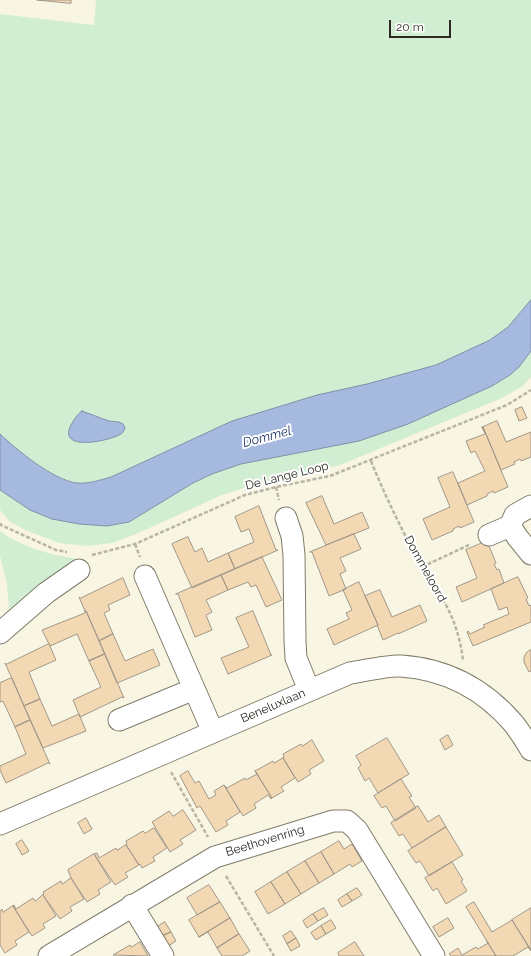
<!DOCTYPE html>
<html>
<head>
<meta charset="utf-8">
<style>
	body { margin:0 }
	#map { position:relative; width:531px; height:956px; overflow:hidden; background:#f9f5e3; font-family:Raleway,sans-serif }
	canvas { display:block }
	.scale { position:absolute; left:389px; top:20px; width:62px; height:18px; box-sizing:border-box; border:2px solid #2b2922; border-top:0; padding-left:5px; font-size:12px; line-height:14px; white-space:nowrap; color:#2b2922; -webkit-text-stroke:3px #fff; paint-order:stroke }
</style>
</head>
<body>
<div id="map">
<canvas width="531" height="956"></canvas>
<div class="scale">20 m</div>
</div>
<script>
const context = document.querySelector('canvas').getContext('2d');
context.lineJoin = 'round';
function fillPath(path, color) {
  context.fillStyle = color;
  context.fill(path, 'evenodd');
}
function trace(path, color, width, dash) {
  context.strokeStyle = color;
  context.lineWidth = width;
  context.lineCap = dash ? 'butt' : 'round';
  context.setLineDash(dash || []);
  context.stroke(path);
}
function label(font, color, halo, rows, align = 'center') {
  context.font = font + ' Raleway,sans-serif';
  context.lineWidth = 4;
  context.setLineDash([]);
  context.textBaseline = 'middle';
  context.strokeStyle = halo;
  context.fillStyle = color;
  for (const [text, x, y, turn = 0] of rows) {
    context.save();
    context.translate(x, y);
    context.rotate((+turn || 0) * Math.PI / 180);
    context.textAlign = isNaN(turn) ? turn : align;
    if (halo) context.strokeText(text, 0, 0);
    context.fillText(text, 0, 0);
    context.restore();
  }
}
fillPath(new Path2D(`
	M96,0H531V300L508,327L490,340L436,365L367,384L317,395L232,421L111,477L93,482L77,483L56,476L26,457L0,434V14L94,25ZM79,412L101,417L109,421L119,422L69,429Z
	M531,351V377L523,386L502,398L340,465L257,484L222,495L136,534L112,543L88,546L59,543L25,530L9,521L0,510V490L30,510L52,519L79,524L107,526L129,522L193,483L212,474L241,464L359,441L408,424L492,386L510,375L519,367Z
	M0,531C23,548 49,554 77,559L9,611L7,584L0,556Z`), '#d2eed2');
const water = new Path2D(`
	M531,300V351L519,367L510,375L492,386L408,424L359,441L241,464L212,474L193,483L129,522L107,526L79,524L52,519L30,510L0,490V434C17,450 53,480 77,483C89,484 100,480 111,477L232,421L317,395L367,384L436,365L490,340L508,327Z
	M82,411L109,421L119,422L123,424L125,428C124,431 122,434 119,435C108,441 57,452 71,425C74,420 77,414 82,411Z`);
fillPath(water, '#a6bae0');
trace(water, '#818ea7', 1);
const building = new Path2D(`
	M37,0H71V3Z
	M522,407L527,418L519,421L515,410Z
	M497,421L506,442L531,432V457L521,461L520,459L514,462L515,464L501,470L483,427Z
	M482,427H483L508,487L494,493L493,491L487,494V496L467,505L458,483L485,471L475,451L471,453L466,441L485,434Z
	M453,472L474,522L460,528L459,526L453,529V531L432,540L423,519L450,507L438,478Z
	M322,496L334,524L362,512L369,528L326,545L306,503Z
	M259,506L276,550H278L235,569L228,553L254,542L249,529L241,532L235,517Z
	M354,534L361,549L340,558L346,571L340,574L346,589L329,596L312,552H310Z
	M188,537L195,552L202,548L208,562L228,553L235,569L192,588L172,544Z
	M487,541L496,563L494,564L497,570L499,569L504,583L462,602L456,587L477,578L466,550Z
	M262,557L282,600L266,607L256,585L251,587L248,582L228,590L221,575Z
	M221,575L228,590L206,600L212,612L206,615L212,630L195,637L178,594H176Z
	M518,577L528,598L526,599L529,606L530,605L531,606V622L473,646L467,632L468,631L470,634L485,627L483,625L509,614L507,607L499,610L491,589Z
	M123,578L130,595L108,605L110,610L104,613L113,634L99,641L86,611H85L79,597L80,598Z
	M359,582L378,625L334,645L327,629L349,619L346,613L352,610L343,590Z
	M380,590L392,617L420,605L427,621L398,634V633L383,640L377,625H378L365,596Z
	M85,611H86L105,654L89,661L77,634L50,646L42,630L85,613Z
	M253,611L271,655H272L228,674L221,658L249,647L236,618Z
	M113,634L125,661L153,649L160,665L117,683L99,641Z
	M49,644L56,660L29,672L40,699L24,706L5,663L6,664Z
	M531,650V671L529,672L524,662V657L527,652Z
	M105,654L124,698L122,697L80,717L73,700L101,687L89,661Z
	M12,678L30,720L15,727L3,701L0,702V683Z
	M40,699L52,726L79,714L86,731L43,748L24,706Z
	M30,720L50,764L48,763L6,783L0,770V766L26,754L15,727Z
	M448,735L453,745L445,750L440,740Z
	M387,738L409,774L378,793L369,778L365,781L358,768L361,765L356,756Z
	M312,740L324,761L309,770L311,774L298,782L283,758L284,757L283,754L301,744L302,746Z
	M283,758L295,778L281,787L284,791L272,798L255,771L273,761L274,763Z
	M188,771L195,783L199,781L209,799L216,795L214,791L224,785L240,812L226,821L228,825L216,832L200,806L197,808L180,776Z
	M255,771L272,798L271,799L268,795L254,804L256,808L243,816L224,785L227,788L245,778L246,780L257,774Z
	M401,779L412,796L409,797L416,808L395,821L386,806L382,808L374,796Z
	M418,806L428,822L439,815L446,827L412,848L403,834L399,836L391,823Z
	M183,810L196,830L180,840L183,844L170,852L152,822L169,811L173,816Z
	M86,818L92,829L84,834L78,823Z
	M446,827L463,855L429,876L420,861L416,863L408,851Z
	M154,828L167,848L153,857L155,861L142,868L140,864L139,865L126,845L127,844L126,841L143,831L145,833Z
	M22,840L29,851L22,855L16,844Z
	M339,841L344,849L352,844L362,861L352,867L350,864L334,874L321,852Z
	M126,845L139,865L125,873L128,877L115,885L94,854L97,853L99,858L116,848L117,850Z
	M321,852L334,874L319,883L305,861Z
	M94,854L111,882L98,890L100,894L87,902L71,878L68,870Z
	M305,861L319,883L301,894L287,872Z
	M452,862L463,880L461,881L467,891L446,904L437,888L433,891L425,878Z
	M287,872L301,894L285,904L271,882Z
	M71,878L84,899L70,907L72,911L60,919L43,895L44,894L43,892L61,881L62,884Z
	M271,882L285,904L268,914L255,892Z
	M209,885L220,902L197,915L187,898Z
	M357,888L362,895L352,901L347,894Z
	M347,894L352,901L342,907L338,900Z
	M43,895L56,916L43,924L45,928L32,936L13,906L14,905L16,909L33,898L35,901Z
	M220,902L230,918L199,937L189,920Z
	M474,902L492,932L512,920L531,951L528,947L513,956H496L466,907Z
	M13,906L29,932L15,941L17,945L5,953L0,945V911L2,909L3,912Z
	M324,908L328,915L318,921L313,914Z
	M531,908V950L512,920Z
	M313,914L318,921L307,928L303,921Z
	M230,918L239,934L217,948L208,932L199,937Z
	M448,918L454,928L439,937L433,927Z
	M331,920L336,928L326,934L321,926Z
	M165,922L171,932L162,936L157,927Z
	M321,926L326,934L316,940L311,933Z
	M291,931L296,938L287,944L283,936Z
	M171,932L176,941L168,946L162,936Z
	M239,934L250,951L242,956H222L217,948Z
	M296,938L300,946L291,951L287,944Z
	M486,940L496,956H451L449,954L458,948L462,955L476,947L478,949L488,943Z
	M140,942L148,956L113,955L130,945L131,947Z
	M355,942L364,956H339L338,953Z`);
fillPath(building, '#f3d9b3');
trace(building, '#a19788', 1);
const street = new Path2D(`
	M531,506L515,515L510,526L518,538L531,554
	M286,518L292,536L294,555L295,641L296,658L309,690
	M489,535L510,526
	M145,576L213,732
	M0,633L46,593L79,570
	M119,720L194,689
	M0,824L350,673C364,671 388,665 401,666C447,669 484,689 514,724C520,732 526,741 531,750
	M132,905L163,956
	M49,956L215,857L333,821H347L357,830L434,956`);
trace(street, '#807d6c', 23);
trace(new Path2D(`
	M371,461C385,496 403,532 421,566C429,579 438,592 446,605C455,622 461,641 463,661
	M276,487L279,500
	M0,523L1,525L56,550L67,552
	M135,544L140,557
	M92,555L135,544L245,495L276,487L330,476L507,405L531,390
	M422,567L471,544
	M171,772L208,837
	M226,876L274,956`), '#b8b5a6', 2.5, [4, 2]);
trace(street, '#fff', 21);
label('12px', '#2b2922', '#fff', [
	["De Lange Loop",287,476,-14],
	["Dommeloord",425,569,61],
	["Beneluxlaan",273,706,-23],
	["Beethovenring",265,841,-17]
]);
label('italic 13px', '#213969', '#fff', [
	["Dommel",267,437,-15]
]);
</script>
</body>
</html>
